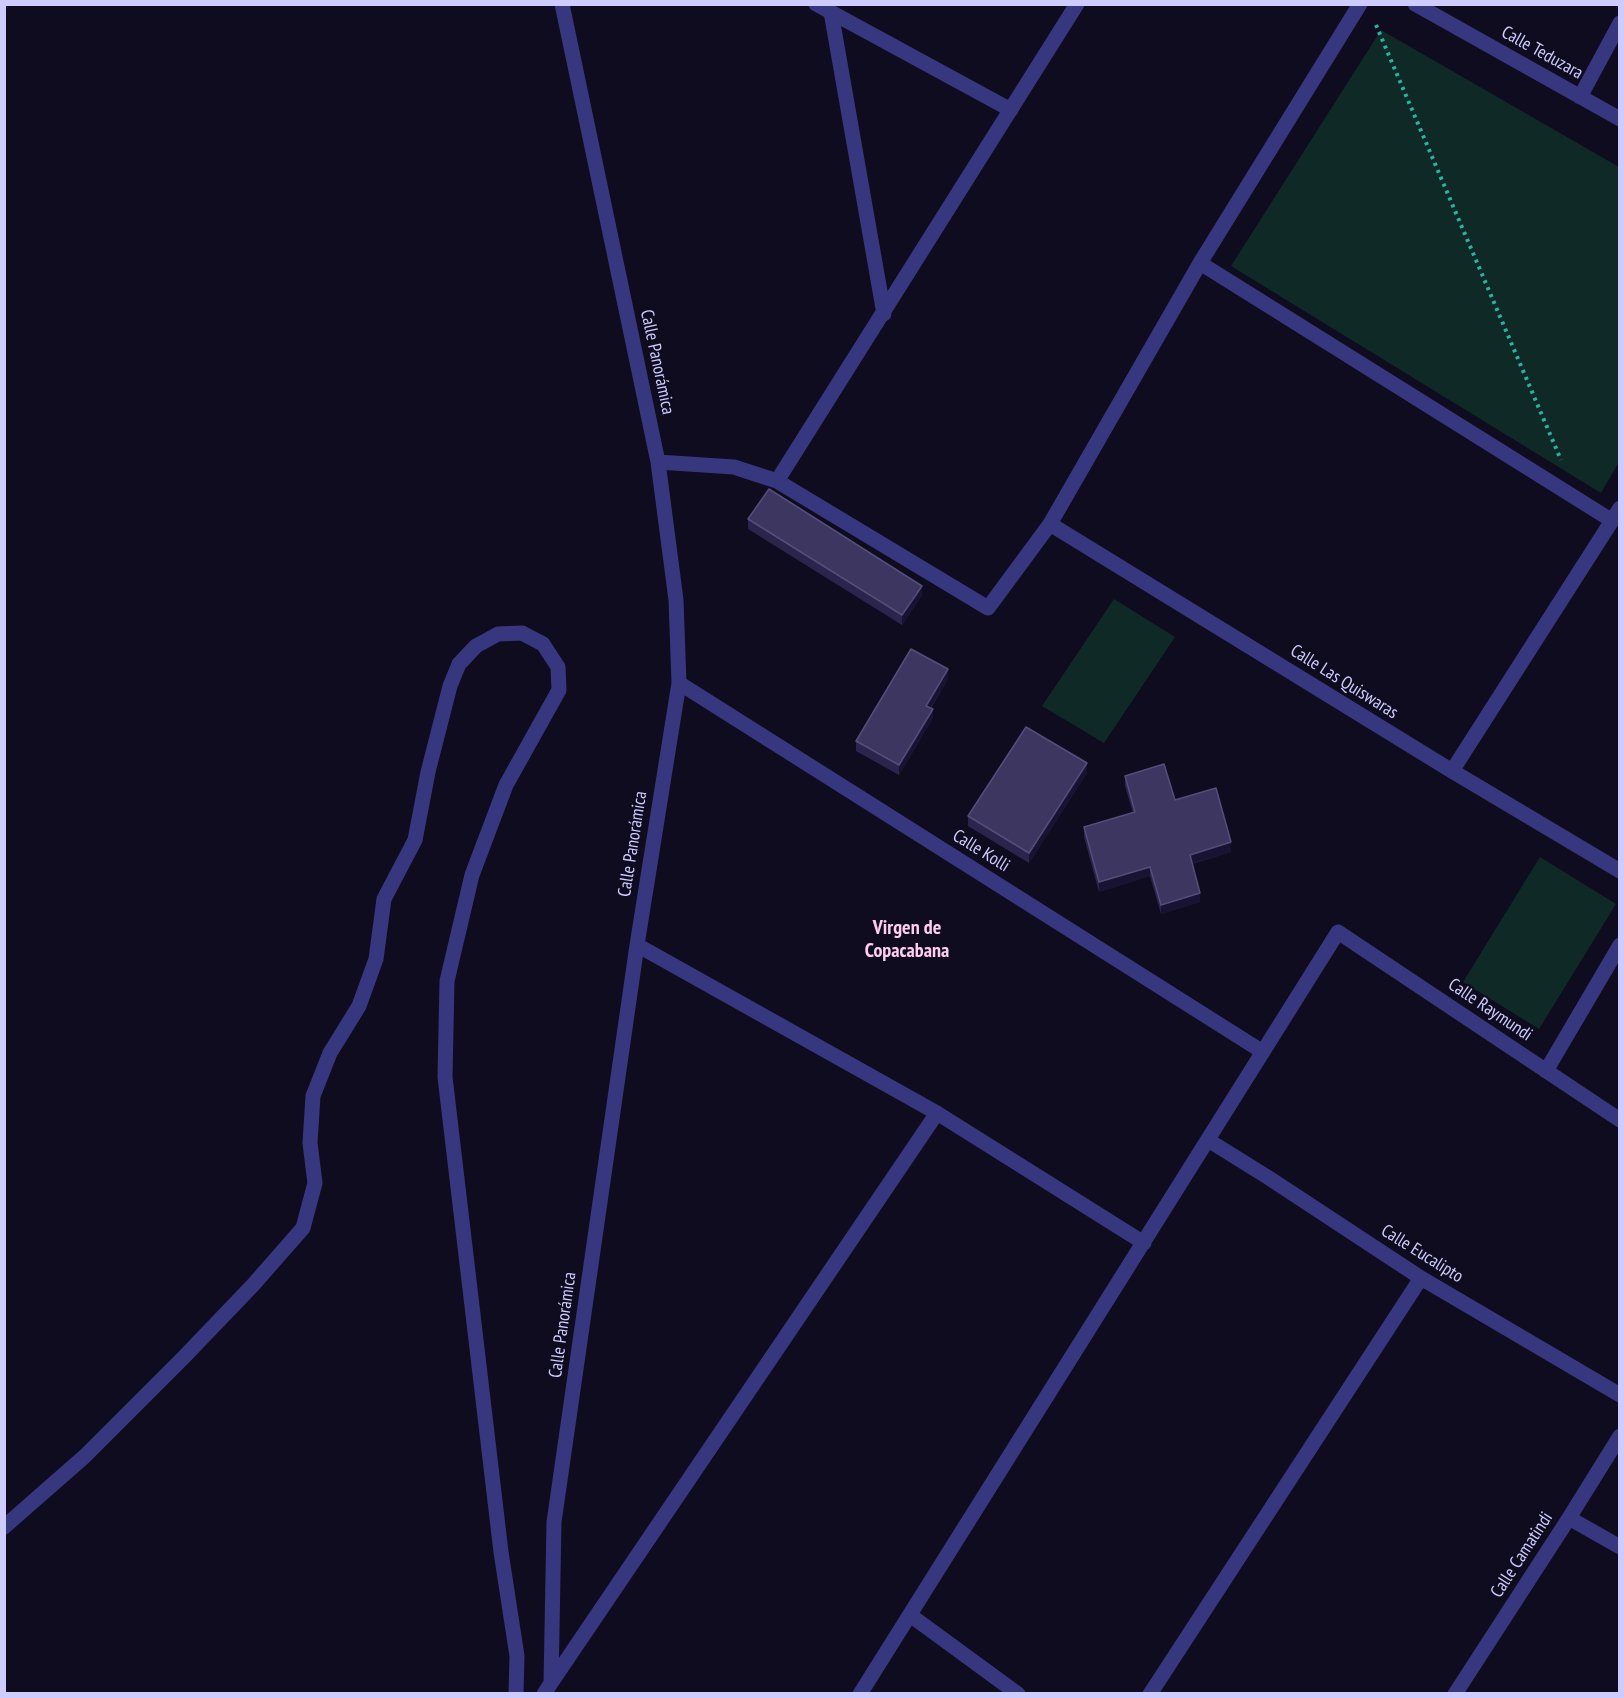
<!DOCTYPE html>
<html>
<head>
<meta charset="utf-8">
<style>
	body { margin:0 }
	#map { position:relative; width:1624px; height:1698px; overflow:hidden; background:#0f0c1f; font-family:"PT Sans Narrow",sans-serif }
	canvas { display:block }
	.frame { position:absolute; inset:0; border:6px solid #cecbff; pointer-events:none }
</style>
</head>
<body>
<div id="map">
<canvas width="1624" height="1698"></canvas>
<div class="frame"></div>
</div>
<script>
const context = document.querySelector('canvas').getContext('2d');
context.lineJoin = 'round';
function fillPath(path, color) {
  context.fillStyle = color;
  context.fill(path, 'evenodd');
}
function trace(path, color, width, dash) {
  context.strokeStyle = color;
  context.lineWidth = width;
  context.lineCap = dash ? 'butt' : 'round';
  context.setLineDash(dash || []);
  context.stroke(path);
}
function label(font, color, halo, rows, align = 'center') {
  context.font = font + ' "PT Sans Narrow",sans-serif';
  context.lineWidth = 4.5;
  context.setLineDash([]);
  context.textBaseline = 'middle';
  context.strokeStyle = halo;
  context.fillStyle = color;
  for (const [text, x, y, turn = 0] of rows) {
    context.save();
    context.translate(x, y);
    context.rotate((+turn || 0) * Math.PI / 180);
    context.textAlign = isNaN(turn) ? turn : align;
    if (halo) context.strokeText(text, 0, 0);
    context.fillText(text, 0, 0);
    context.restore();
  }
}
fillPath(new Path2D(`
	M1381,30L1619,167V462L1601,493L1231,266Z
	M1114,599L1175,637L1104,743L1042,706Z
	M1540,857L1616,904L1539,1029L1463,982Z`), '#0f2927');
trace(new Path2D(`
	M1376,25L1561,460`), '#2cb2a4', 4, [3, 4.5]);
trace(new Path2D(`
	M816,4L1011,110
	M1415,4L1620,119
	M831,12L884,314
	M1580,97L1620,23
	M1200,263L1611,520
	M658,462L734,467L777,481L988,608L1050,524L1200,263L1360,4
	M777,481L1077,4
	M1050,524L1452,771L1620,871
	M679,683L1263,1052
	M1452,771L1620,508
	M637,945L937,1113L1144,1243
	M1546,1071L1620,945
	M1208,1140L1269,1178L1421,1278L1620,1395
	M1569,1518L1620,1547
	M4,1527L85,1456L184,1357L253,1285L303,1228L315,1183L310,1143L313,1096L330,1053L359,1006L376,959L384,899L415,840L428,772L450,686L459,664L476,646L498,634L522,633L543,644L558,667L559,690L506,785L472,875L447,981L445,1077L501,1552L517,1656L516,1694
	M910,1615L1018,1694
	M551,1683L937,1113
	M544,1694L551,1683L554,1522L637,945L679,683L676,600L658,462L562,4
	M860,1694L1338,932L1620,1120
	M1150,1694L1421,1278
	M1455,1694L1569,1518L1620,1436`), '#37377f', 15);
fillPath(new Path2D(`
	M748,519L922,595L902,625L748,529Z
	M948,679L931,708L933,718L899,775L856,751V741Z
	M1087,773L1029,863L968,826V816Z
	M1125,776L1175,800L1231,852L1192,864L1200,902L1161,914L1150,876L1099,892L1084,837V827L1133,813L1125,786Z`), '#2b254e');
fillPath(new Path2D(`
	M922,586V595L902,625V615Z
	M948,669V679L926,715V706Z
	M933,709V718L899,775V765Z
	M1087,763V773L1029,863V853Z
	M1231,842V852L1190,864V855Z
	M1150,867V876L1099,892V882Z
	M1200,893V902L1161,914V905Z`), '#191333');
const building = new Path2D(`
	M769,489L922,586L902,615L748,519Z
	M911,649L948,669L926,706L933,709L899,765L856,741Z
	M1026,727L1087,763L1029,853L968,816Z
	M1164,764L1175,800L1216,788L1231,842L1190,855L1200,893L1161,905L1150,867L1099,882L1084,827L1135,812L1125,776Z`);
fillPath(building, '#3d3661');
trace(building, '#544e7a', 1.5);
label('18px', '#cecbff', '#0f0c1f', [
	["Calle Teduzara",1542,53,29],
	["Calle Panorámica",657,362,78],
	["Calle Las Quiswaras",1344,682,32],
	["Calle Panorámica",633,844,-81],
	["Calle Kolli",981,851,32],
	["Calle Raymundi",1490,1010,34],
	["Calle Eucalipto",1422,1254,32],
	["Calle Panorámica",563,1325,-82],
	["Calle Camatindi",1522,1555,-57]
]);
label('bold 20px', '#ffcdef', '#0f0c1f', [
	["Virgen de",907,928],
	["Copacabana",907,951]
]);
</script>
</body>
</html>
